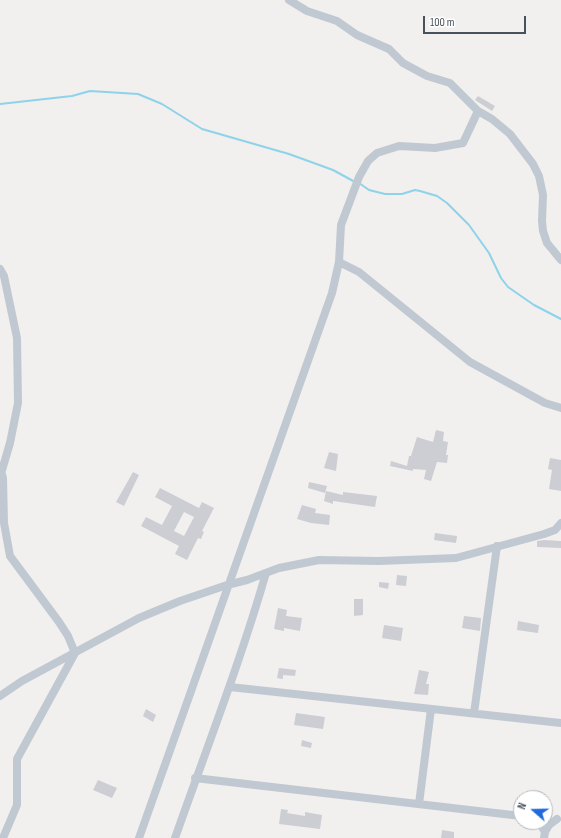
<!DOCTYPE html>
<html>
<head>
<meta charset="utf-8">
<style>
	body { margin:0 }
	#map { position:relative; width:561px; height:838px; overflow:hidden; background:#f2efef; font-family:"Sofia Sans Condensed",sans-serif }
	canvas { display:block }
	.north { position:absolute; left:513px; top:790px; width:40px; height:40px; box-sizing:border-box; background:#fff; border:1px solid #b6babe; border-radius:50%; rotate:290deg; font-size:11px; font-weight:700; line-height:16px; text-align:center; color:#48525c }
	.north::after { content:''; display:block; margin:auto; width:14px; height:18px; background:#1f6adc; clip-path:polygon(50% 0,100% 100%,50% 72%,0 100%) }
	.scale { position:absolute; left:423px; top:16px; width:103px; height:18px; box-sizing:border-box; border:2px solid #48525c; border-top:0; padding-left:5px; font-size:12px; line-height:14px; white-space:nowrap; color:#48525c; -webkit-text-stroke:3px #fff; paint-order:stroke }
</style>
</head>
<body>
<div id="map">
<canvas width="561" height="838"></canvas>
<div class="north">N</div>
<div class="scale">100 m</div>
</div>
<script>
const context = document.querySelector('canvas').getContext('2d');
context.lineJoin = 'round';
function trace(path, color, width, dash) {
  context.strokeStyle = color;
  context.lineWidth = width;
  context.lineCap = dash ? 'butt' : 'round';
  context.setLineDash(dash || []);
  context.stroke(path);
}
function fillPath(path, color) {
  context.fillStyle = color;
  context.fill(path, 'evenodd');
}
trace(new Path2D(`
	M0,104L72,96L90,91L138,94L162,104L202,129L289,154L333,170L355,182
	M359,183L369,190L385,194H402L415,190L420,191L437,196L447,203L469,225L489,253L501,278L508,287L534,305L561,319`), '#8dd3e9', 2);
fillPath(new Path2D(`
	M478,96L495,106L492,111L475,100Z
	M436,430L444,432L443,441L448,442L446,455H448L447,463L437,462L431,481L424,479L426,470L413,469V471L390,466L391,461L407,466L409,456H411L417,437L433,442Z
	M329,452L338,454L336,471L324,468Z
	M550,458L561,460V491L549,489L552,470L548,469Z
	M133,472L139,475L124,506L116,502Z
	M309,482L327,486L325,493L308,488Z
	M160,488L199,508L202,502L214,508L202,531L204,532L201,539L198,538L187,560L175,554L179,546L141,526L146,517L162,525L172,506L155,497ZM184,512L194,517L184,536L174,531Z
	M326,491L343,495V492L377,496L375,507L333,501V504L324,501Z
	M302,505L316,509L315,513L330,515L329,525L311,523L297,519Z
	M435,533L457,536L456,543L434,540Z
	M544,540L561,541V548L537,547V541Z
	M397,575L407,576L406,586L396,585Z
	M379,582L389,583L388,589L379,587Z
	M354,599H363V615L354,616Z
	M278,608L287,610L286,616L302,618L300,631L284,628V631L274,629Z
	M464,616L481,618L480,631L462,628Z
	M518,621L539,625L538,633L517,630Z
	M384,625L403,628L401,641L382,638Z
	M279,668L296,670L295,676L283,675V679L277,678Z
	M419,670L429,672L426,684H429L428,695L414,694Z
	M146,709L156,715L153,722L143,716Z
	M296,713L325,717L323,729L294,725Z
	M302,740L312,743L311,748L301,746Z
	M98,780L117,788L112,798L93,790Z
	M281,809L288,810L287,813L305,816V812L322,815L320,829L279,824Z
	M442,830L454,832V838H441Z`), '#ccced4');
trace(new Path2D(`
	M289,0L307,11L337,21L357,35L389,49L403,63L427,76L450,83L478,111L492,119L510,134L533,164L539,176L543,195L542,221L543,231L547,243L561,260
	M339,262L359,272L470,362L545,403L561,408
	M0,269L4,276L17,338L18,403L10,443L2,470
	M0,467L3,478L4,523L10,556L59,622L68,636L75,653L17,759V805L3,838
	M230,687L561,723
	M0,696L22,681L139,618L180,601L227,585L247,580L279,568L319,560L379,561L456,558L544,534L555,530L561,523
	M474,713L497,546
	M195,778L521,816
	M419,804L431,709
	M539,822L545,832L544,838
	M545,832L549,825L557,819
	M139,838L332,293L339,262L341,225L359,177L368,161L377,153L399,146L435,148L463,143L478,111
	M175,838C206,750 240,663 266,573`), '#c0c9d1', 8);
</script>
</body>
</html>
